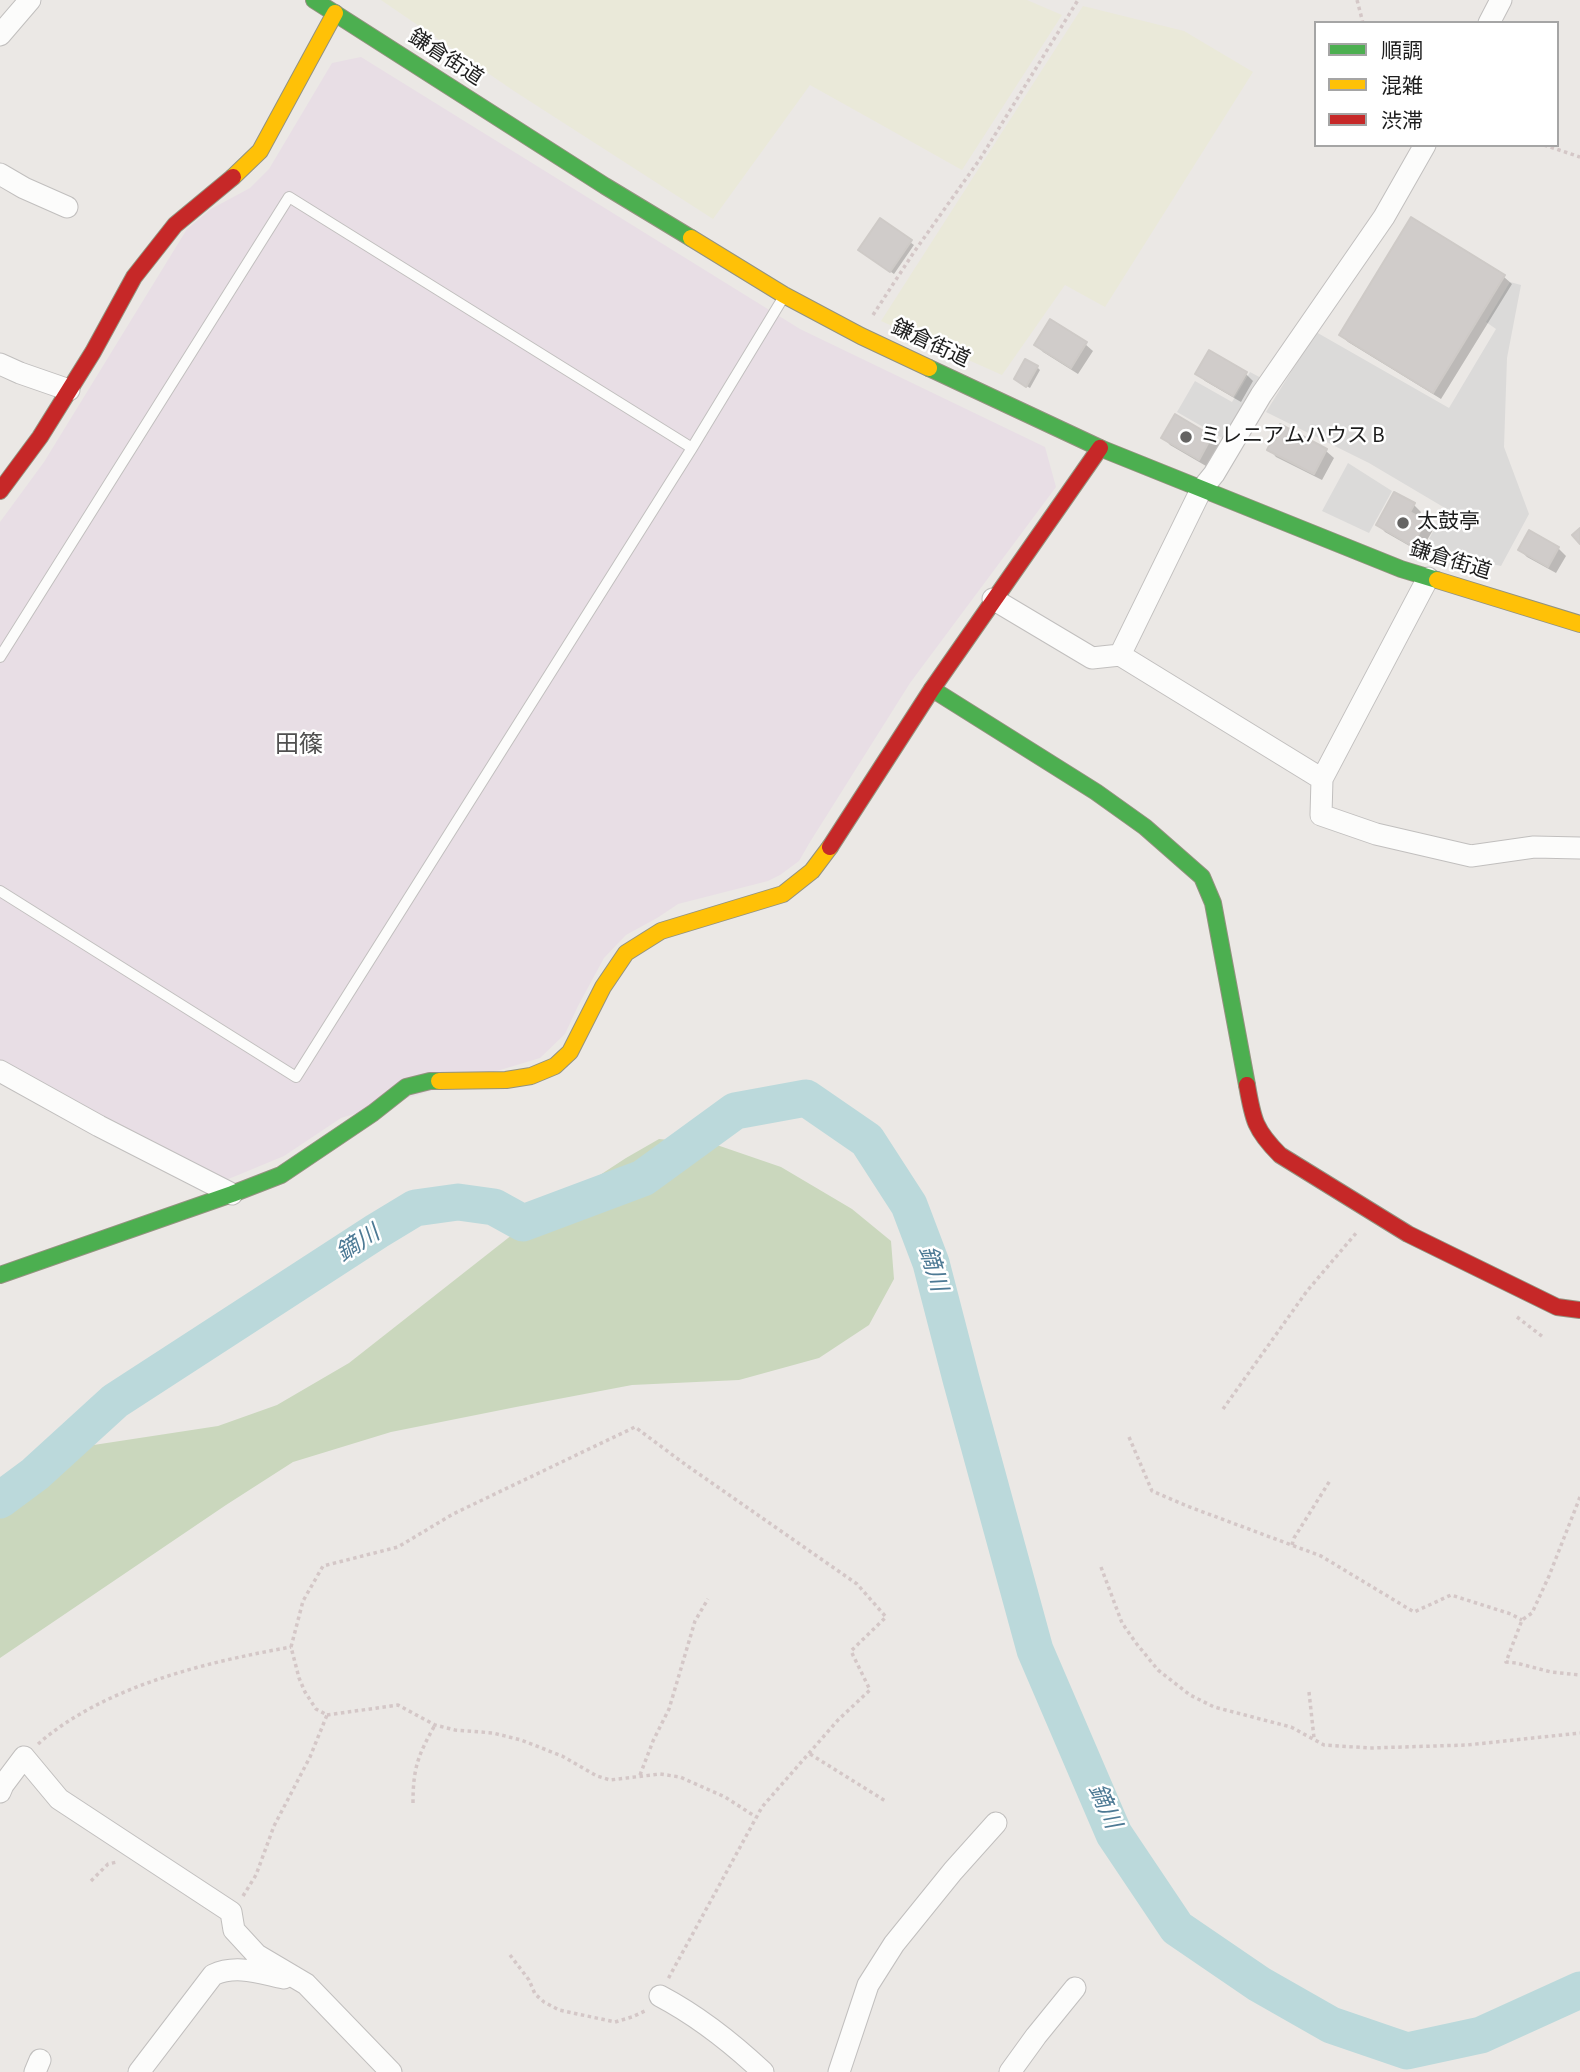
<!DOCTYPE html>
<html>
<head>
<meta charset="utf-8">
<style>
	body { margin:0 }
	#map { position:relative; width:1580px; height:2072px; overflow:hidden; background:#ebe8e5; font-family:"Source Sans 3","Noto Sans JP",sans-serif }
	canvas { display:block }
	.legend { position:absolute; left:1314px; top:21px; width:245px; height:126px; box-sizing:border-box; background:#fff; border:2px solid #a5a5a5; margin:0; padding:9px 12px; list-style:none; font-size:21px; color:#1d1d1d }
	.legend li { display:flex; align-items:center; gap:14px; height:35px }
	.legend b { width:35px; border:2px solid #a5a5a5 }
</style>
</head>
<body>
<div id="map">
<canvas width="1580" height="2072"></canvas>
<ul class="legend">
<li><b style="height:9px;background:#4caf50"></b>順調</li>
<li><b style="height:9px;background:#ffc107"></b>混雑</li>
<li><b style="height:9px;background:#c62828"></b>渋滞</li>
</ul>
</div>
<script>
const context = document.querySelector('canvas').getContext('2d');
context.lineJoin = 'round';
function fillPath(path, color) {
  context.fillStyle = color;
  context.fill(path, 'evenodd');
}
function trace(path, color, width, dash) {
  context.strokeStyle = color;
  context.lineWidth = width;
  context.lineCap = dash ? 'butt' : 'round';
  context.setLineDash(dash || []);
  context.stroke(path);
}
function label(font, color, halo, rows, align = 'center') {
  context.font = font + ' "Source Sans 3","Noto Sans JP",sans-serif';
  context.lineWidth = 5;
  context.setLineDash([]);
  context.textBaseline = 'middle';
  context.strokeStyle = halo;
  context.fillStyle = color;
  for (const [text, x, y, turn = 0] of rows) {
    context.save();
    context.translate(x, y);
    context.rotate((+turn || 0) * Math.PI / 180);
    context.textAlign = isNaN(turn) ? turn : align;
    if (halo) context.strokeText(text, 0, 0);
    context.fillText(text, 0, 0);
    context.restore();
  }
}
fillPath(new Path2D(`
	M361,57L800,329L1045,447L1056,487L910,683L810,842L799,861L780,875L768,881L678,904L657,918L626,935L604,958L578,1006L565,1034L540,1058L341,1118L284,1156L226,1180L0,1066V522L44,462L187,229L211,209L250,188L269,169L332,63Z`), '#e8dee5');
fillPath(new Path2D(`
	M381,0H1027L1062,15L962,170L810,85L713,219L514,91Z
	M1083,6L1184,31L1253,72L1105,307L1065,285L1002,375L881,321Z`), '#eae9d9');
fillPath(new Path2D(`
	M659,1139L714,1144L781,1167L852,1209L891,1241L894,1279L869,1325L819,1358L739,1380L632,1385L516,1407L391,1432L293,1462L226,1505L0,1658V1480L74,1448L218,1426L277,1405L349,1363L531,1220L626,1158Z`), '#cad7bd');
fillPath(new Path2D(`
	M1510,282L1521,285L1507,358L1504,447L1529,514L1501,566L1424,549L1445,508L1369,463L1266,412L1316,332L1449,408L1496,329L1486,322Z
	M1250,372L1265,380L1224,439L1177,412L1195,381L1232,402Z
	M1348,463L1392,491L1369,533L1322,511Z`), '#dbdad9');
fillPath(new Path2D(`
	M1411,220L1504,277L1512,284L1441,399L1348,342L1341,335Z
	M880,221L914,245L894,274L863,253Z
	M1036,344H1085L1093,351L1078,374L1043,352Z
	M1037,367L1040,370L1030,388L1019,382Z
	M1197,374H1246L1253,381L1241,402L1205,381Z
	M1280,427L1326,451L1334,458L1322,480L1276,457L1269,449Z
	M1163,437H1211L1219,445L1206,466L1170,445Z
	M1414,505L1421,512L1418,518L1433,530L1420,552L1385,532L1378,524Z
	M1530,532L1558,548L1566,556L1556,573L1527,557L1520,550Z`), '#0003');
trace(new Path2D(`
	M0,1500L35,1474L115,1401L377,1231L415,1208L458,1202L494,1207L523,1223L643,1178L735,1111L806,1098L867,1140L909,1205L931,1263L961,1379L1035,1650L1114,1834L1177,1928L1259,1984L1331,2025L1407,2051L1481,2035L1580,1990`), '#bbd9db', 37);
const building = new Path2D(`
	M1411,217L1505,275L1433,393L1339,335Z
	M880,218L912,240L890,272L858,250Z
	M1050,319L1087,342L1071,368L1034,345Z
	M1209,350L1247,372L1233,396L1195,374Z
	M1025,359L1038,366L1026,387L1014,379Z
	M1175,414L1212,436L1199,460L1161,438Z
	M1280,424L1327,449L1314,474L1267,450Z
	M1394,492L1415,503L1410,512L1426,521L1412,546L1376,525Z
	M1580,528V544L1572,535Z
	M1529,530L1559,547L1548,567L1518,550Z`);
fillPath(building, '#d0ccca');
trace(building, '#cecac7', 2);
const lane = new Path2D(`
	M0,657L289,197L692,448
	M0,891L296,1077L692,448L783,298`);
const street = new Path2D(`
	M1489,23L1501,0
	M0,35L30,0
	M0,174L24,188L67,207
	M0,364L20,373L69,390
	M993,599L1092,658L1120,655L1201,490L1214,474L1261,395L1384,217L1425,145
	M1120,655L1322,779L1321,815L1376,834L1471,856L1534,847L1580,848
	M1322,779L1428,578
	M0,1071L99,1126L232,1194
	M0,1792L3,1785L24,1757L59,1799L231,1912L234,1930L257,1955L306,1984L391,2072
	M660,1996C698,2016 731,2042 763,2072
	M35,2072L40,2060
	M139,2072L213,1975C236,1964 260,1973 284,1978
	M839,2072L868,1985L894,1944L953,1871L996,1823
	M1010,2072L1036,2036L1075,1988`);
const fast = new Path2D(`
	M314,0L605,186L691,238
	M929,368L1100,448L1401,569L1437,580
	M932,689L1096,792L1145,827L1202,877L1213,903L1247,1085
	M0,1275L232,1194L281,1175L373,1113L406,1087L430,1081H439`);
const slow = new Path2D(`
	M233,177L260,151L335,13
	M691,238L784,295L861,336L929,368
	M1437,580L1580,624
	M439,1081L506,1080L531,1076L555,1066L570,1052L603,987L626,953L661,931L783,894L812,871L830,847`);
const jam = new Path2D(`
	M0,491L40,437L93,352L134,277L175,225L233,177
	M830,847L932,689L1100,448
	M1247,1085C1253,1120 1255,1130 1280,1155L1408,1234L1557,1307L1580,1310`);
trace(lane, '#c1bfbe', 12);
trace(street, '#c1bfbe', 23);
trace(fast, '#93927f', 18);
trace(slow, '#93927f', 18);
trace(jam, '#93927f', 18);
trace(new Path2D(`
	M1357,0L1363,23
	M1544,145L1580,157
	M873,315L914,252L980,159L1078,0
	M1517,1317L1543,1337
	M1223,1409L1307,1291L1357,1232
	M1129,1437L1152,1491L1187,1506L1321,1556L1414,1612L1451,1595L1511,1614L1522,1620
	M1580,1497L1549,1576L1532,1613L1522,1620L1506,1662L1516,1663L1551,1672L1580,1675
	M1292,1545L1294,1538L1331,1479
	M1101,1567L1122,1623L1136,1643L1158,1670L1190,1695L1214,1707L1291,1727L1324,1745L1370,1748L1467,1745L1580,1733
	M1309,1692L1314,1738
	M327,1715L398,1705L435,1725L455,1730L493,1733L521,1740L562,1756L597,1776L610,1780L660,1774L680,1777L725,1797L756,1817
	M38,1744C104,1686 207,1662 291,1647
	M810,1754L887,1802
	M640,1775L653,1741L669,1709L695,1621L708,1599
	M413,1803C413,1768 418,1755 435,1725
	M91,1881L108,1864L117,1862
	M243,1896L256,1875L274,1826L310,1757L327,1715L316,1709L305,1692L299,1678L291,1647L303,1601L323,1566L398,1547L453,1514L635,1427L686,1465L857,1584L886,1617L851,1651L870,1690L838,1720L762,1807L668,1979
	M510,1955L529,1980L535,1994L544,2002L559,2010L615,2022L632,2017L645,2011`), '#d4c7c7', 3.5, [3.5, 3.5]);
trace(lane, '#fcfcfb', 10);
trace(street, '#fcfcfb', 21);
trace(fast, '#4caf50', 16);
trace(slow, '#ffc107', 16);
trace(jam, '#c62828', 16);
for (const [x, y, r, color] of [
	[1186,437,7,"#656463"],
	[1403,523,7,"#656463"]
]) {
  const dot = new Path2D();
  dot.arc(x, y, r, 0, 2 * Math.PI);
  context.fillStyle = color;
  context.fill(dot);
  trace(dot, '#fff', 2.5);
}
label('21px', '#1d1d1d', '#fff', [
	["鎌倉街道",445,59,33],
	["鎌倉街道",930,345,25],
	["鎌倉街道",1450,562,17]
]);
label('21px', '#1d1d1d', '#fff', [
	["ミレニアムハウス B",1200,437],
	["太鼓亭",1417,523]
], 'left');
label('italic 23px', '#4c7994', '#fff', [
	["鏑川",359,1245,-33],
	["鏑川",931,1269,73],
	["鏑川",1103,1807,66]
]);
label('24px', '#505050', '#fff', [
	["田篠",299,747]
]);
</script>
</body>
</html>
